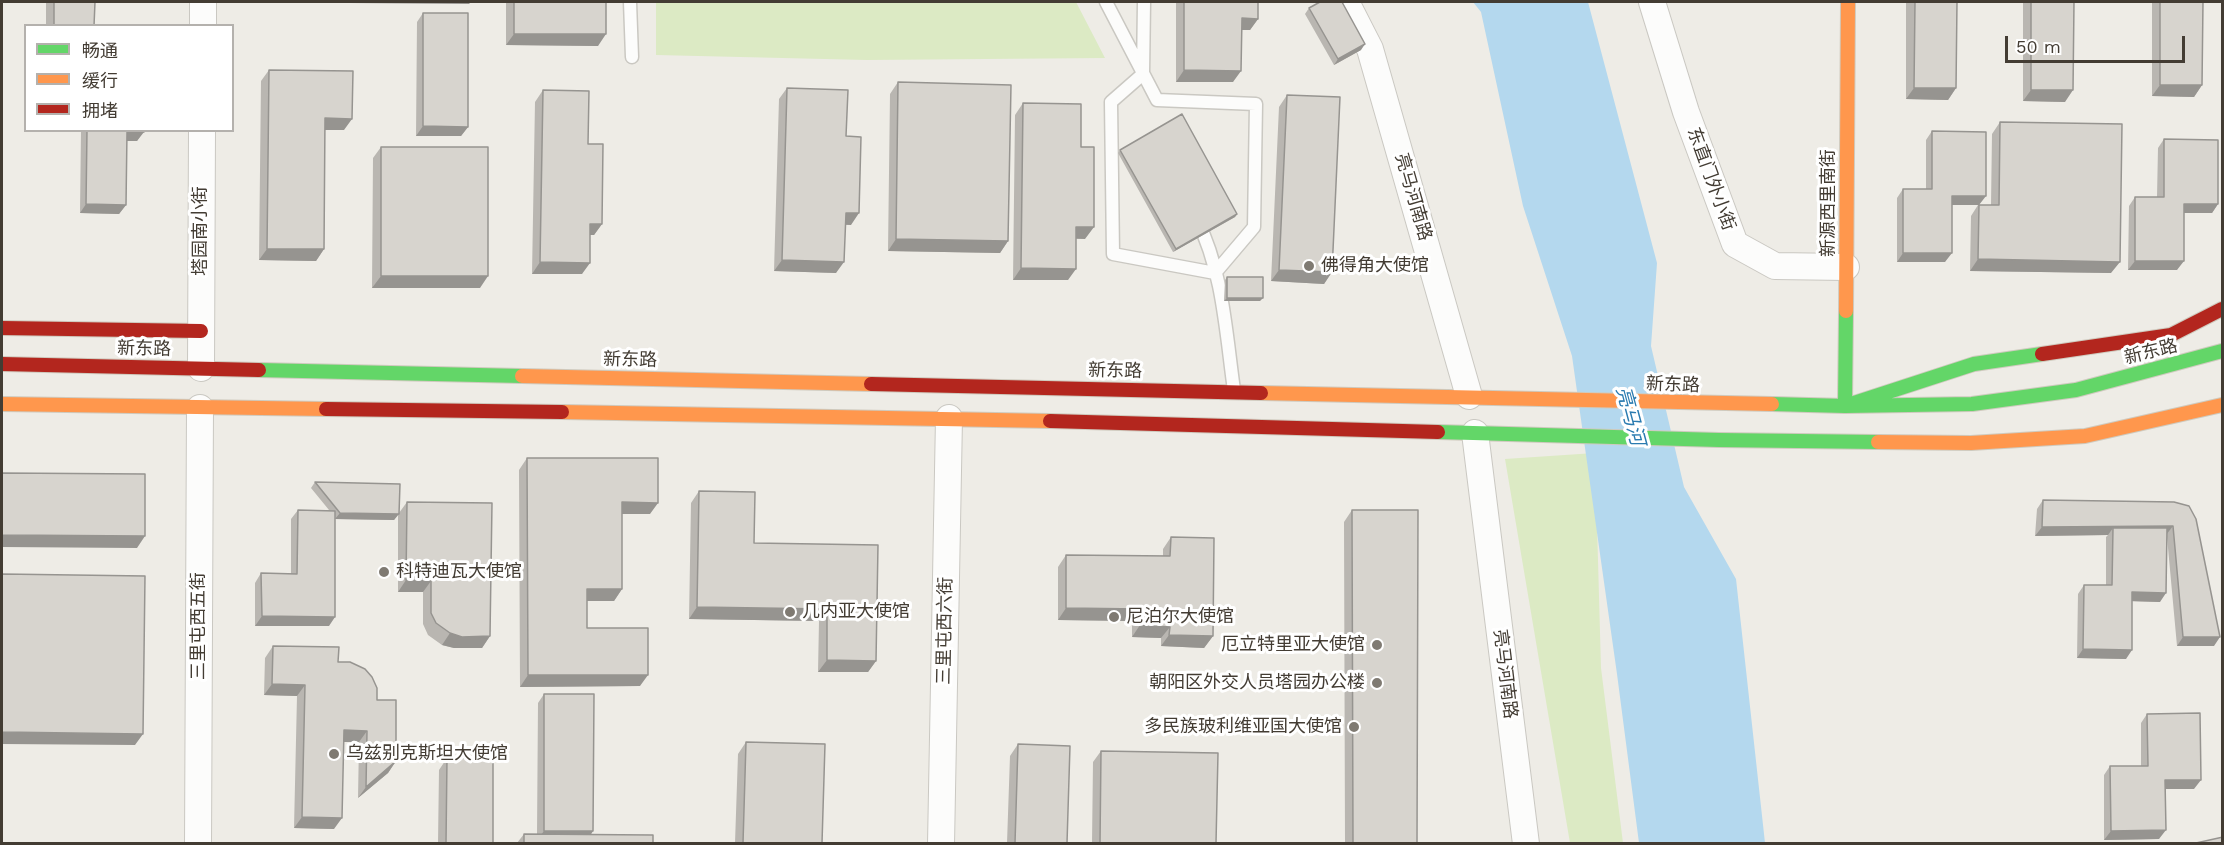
<!DOCTYPE html>
<html>
<head>
<meta charset="utf-8">
<style>
	body { margin:0 }
	#map { position:relative; width:2224px; height:845px; overflow:hidden; background:#eeece6; font-family:"Work Sans","Noto Sans SC",sans-serif }
	canvas { display:block }
	.frame { position:absolute; inset:0; border:3px solid #433c33; pointer-events:none }
	.legend { position:absolute; left:24px; top:24px; width:210px; height:108px; box-sizing:border-box; background:#fff; border:2px solid #b4b1ad; margin:0; padding:8px 10px; list-style:none; font-size:18px; color:#433c33 }
	.legend li { display:flex; align-items:center; gap:12px; height:30px }
	.legend b { width:30px; border:2px solid #b4b1ad }
	.scale { position:absolute; left:2005px; top:36px; width:180px; height:27px; box-sizing:border-box; border:3px solid #433c33; border-top:0; padding-left:8px; font-size:18px; line-height:21px; white-space:nowrap; color:#433c33; -webkit-text-stroke:4px #fff; paint-order:stroke }
</style>
</head>
<body>
<div id="map">
<canvas width="2224" height="845"></canvas>
<div class="frame"></div>
<ul class="legend">
<li><b style="height:8px;background:#63d668"></b>畅通</li>
<li><b style="height:8px;background:#ff974d"></b>缓行</li>
<li><b style="height:8px;background:#b3261e"></b>拥堵</li>
</ul>
<div class="scale">50 m</div>
</div>
<script>
const context = document.querySelector('canvas').getContext('2d');
context.lineJoin = 'round';
function fillPath(path, color) {
  context.fillStyle = color;
  context.fill(path, 'evenodd');
}
function trace(path, color, width, dash) {
  context.strokeStyle = color;
  context.lineWidth = width;
  context.lineCap = dash ? 'butt' : 'round';
  context.setLineDash(dash || []);
  context.stroke(path);
}
function label(font, color, halo, rows, align = 'center') {
  context.font = font + ' "Work Sans","Noto Sans SC",sans-serif';
  context.lineWidth = 6;
  context.setLineDash([]);
  context.textBaseline = 'middle';
  context.strokeStyle = halo;
  context.fillStyle = color;
  for (const [text, x, y, turn = 0] of rows) {
    context.save();
    context.translate(x, y);
    context.rotate((+turn || 0) * Math.PI / 180);
    context.textAlign = isNaN(turn) ? turn : align;
    if (halo) context.strokeText(text, 0, 0);
    context.fillText(text, 0, 0);
    context.restore();
  }
}
fillPath(new Path2D(`
	M656,2H1076L1105,58L867,60L656,55Z
	M1595,453L1601,668L1623,843H1570L1505,459Z`), '#dceac4');
fillPath(new Path2D(`
	M1473,2H1588L1657,263L1651,346L1684,487L1736,579L1765,843H1639L1617,674L1572,356L1523,206L1481,12Z`), '#b4d8ee');
const lane = new Path2D(`
	M630,2L632,57
	M1106,2L1157,100L1256,104L1254,227L1215,273L1113,254L1111,102L1143,74L1144,2
	M1197,220C1223,271 1226,334 1234,390`);
const street = new Path2D(`
	M1346,2L1370,49L1469,396
	M1652,2L1686,112L1735,244L1775,266L1846,267
	M203,26V2
	M201,368L202,130
	M1475,433L1526,844
	M198,844L200,408
	M941,844L949,418`);
const fast = new Path2D(`
	M1846,311L1845,406L1974,364L2042,354
	M259,370L522,376
	M1772,404L1845,406L1972,404L2076,390L2222,351
	M1438,432L1719,440L1878,442`);
const slow = new Path2D(`
	M1846,311L1848,2
	M522,376L871,384
	M1261,393L1772,404
	M2,404L326,409
	M562,412L1050,421
	M1878,442L1971,443L2085,436L2222,405`);
const jam = new Path2D(`
	M2,328L201,331
	M2042,354L2171,335L2222,309
	M2,364L259,370
	M871,384L1261,393
	M326,409L562,412
	M1050,421L1438,432`);
trace(lane, '#cac8c2', 15);
trace(street, '#cac8c2', 28);
trace(fast, '#cfcabe', 16);
trace(slow, '#cfcabe', 16);
trace(jam, '#cfcabe', 16);
trace(lane, '#fcfcfb', 12);
trace(street, '#fcfcfb', 26);
trace(fast, '#63d668', 14);
trace(slow, '#ff974d', 14);
trace(jam, '#b3261e', 14);
fillPath(new Path2D(`
	M46,2H95L94,26H46Z
	M506,2H606L598,46L506,45Z
	M1176,2H1258V19L1250,30H1242L1233,82H1176Z
	M1906,2H1957L1956,88L1948,100L1906,99Z
	M2023,2H2074L2065,102L2023,101Z
	M2152,2H2203L2202,85L2194,97L2152,96Z
	M1309,8L1361,50L1334,65L1305,14Z
	M423,13L468,127L461,136H416L417,22Z
	M269,70L344,130H325L324,249L316,261L259,260L261,81Z
	M898,82L1008,241L1000,253L888,251L890,94Z
	M787,88L846,136L851,225H845L836,273L774,271L779,99Z
	M543,90L588,144L602,224L594,235H590L582,274H532L535,102Z
	M1287,95L1332,272L1324,284L1271,281L1279,107Z
	M1023,103L1081,147L1085,239H1076L1068,280H1013L1015,115Z
	M2000,122L2111,273L1970,271L1971,216L1978,205H1952L1945,262H1897V198L1903,189H1926V140L1932,131L1980,205H1991L1992,134Z
	M81,130H144L137,141H127L126,205L119,214L80,213Z
	M2164,139L2218,204L2212,213H2184L2177,270H2128L2129,206L2135,197H2157L2158,148Z
	M381,147L480,288H372L373,158Z
	M1120,150L1237,214L1235,217L1173,252L1118,153Z
	M1227,277L1260,301H1224L1225,280Z
	M527,458L650,514H622V589L614,601H587V628L640,686L520,687L519,470Z
	M315,482L399,513L407,502L490,636L482,648H454L442,645L428,635L423,624V592H398V514L394,520L335,519L329,626H255V583L261,573L291,574V519L298,510H329L311,488Z
	M699,491L754,543L878,545L876,661L868,672H818L819,621L689,619L691,503Z
	M2043,500L2174,502L2214,646H2177L2167,537L2160,602L2132,601L2126,659L2077,658L2078,594L2084,585H2106V537L2108,535L2035,536L2037,509Z
	M1352,510L1417,843H1345L1344,522Z
	M1171,537L1213,636L1204,648L1161,646V638L1132,637V621L1058,620V567L1066,555L1163,556V549Z
	M273,646L338,662L377,700L396,761L388,773L358,798L359,742H344L334,829L294,828L297,696L264,695L265,658Z
	M544,694L591,835L653,843H517L524,834H537L538,703Z
	M2147,714L2194,789H2166L2159,839L2104,840V775L2110,766H2141V723Z
	M746,742L822,843H735L738,754Z
	M1018,744L1067,843H1007L1010,756Z
	M1101,751L1216,843H1092L1093,762Z
	M447,758L493,843H438L439,770Z`), '#b9b6b1');
fillPath(new Path2D(`
	M351,2H471L469,4L349,3Z
	M1242,18L1258,19L1250,30H1234Z
	M514,34H606L598,46L506,45Z
	M1365,44L1361,50L1334,65L1338,59Z
	M1184,70L1241,71L1233,82H1176Z
	M2160,85H2202L2194,97L2152,96Z
	M1914,88H1956L1948,100L1906,99Z
	M2031,90H2073L2065,102L2023,101Z
	M325,118L352,119L344,130H317Z
	M423,126L468,127L461,136H416Z
	M127,132H144L137,141H121Z
	M1952,196H1986L1979,205H1946Z
	M86,204L126,205L119,214L80,213Z
	M2184,204H2218L2212,213H2178Z
	M846,213H859L851,225L837,224Z
	M1237,214L1235,217L1173,252L1176,249Z
	M590,224H602L594,235H582Z
	M1076,227H1094L1085,239L1068,238Z
	M896,239L1008,241L1000,253L888,251Z
	M267,249H324L316,261L259,260Z
	M1903,253H1952L1945,262H1897Z
	M1978,259L2120,262L2111,273L1970,271Z
	M782,260L844,262L836,273L774,271Z
	M2135,261H2184L2177,270H2128Z
	M540,262L590,263L582,274H532Z
	M1021,268L1076,269L1068,280H1013Z
	M1279,270L1332,272L1324,284L1271,281Z
	M381,276H488L480,288H372Z
	M1227,298H1263L1260,301H1224Z
	M622,502L658,503L650,514H614Z
	M340,513L399,514L394,520L335,519Z
	M2173,526L2166,535L2113,528L2108,535L2035,536L2042,527Z
	M2,535L145,536L137,548L2,547Z
	M406,580L431,581L423,592H398Z
	M587,589H622L614,601H579Z
	M2132,592L2166,593L2160,602L2126,601Z
	M697,607L827,609L819,621L689,619Z
	M1066,608L1140,609L1132,621L1058,620Z
	M262,616L335,617L329,626H255Z
	M1140,625L1170,627L1161,638L1132,637Z
	M450,633L490,636L482,648H454L442,645Z
	M1169,635L1213,636L1204,648L1161,646Z
	M2183,637H2220L2214,646H2177Z
	M2083,649L2132,650L2126,659L2077,658Z
	M827,660L876,661L868,672H818Z
	M528,675H648L640,686L520,687Z
	M272,684L305,685L297,696L264,695Z
	M344,730L367,731L359,742H336Z
	M2,732L143,734L135,745L2,744Z
	M396,761L388,773L358,798L366,787Z
	M2165,780H2201L2194,789H2159Z
	M302,817L342,818L334,829L294,828Z
	M2166,830L2159,839L2104,840L2111,831Z
	M544,831H593L587,841L537,840Z`), '#969490');
const building = new Path2D(`
	M54,2H95L94,26H54Z
	M514,2H606V34H514Z
	M1184,2H1258V19L1242,18L1241,71L1184,70Z
	M1320,2H1342L1365,44L1338,59L1309,8Z
	M1915,2H1957L1956,88H1914Z
	M2031,2H2074L2073,90H2031Z
	M2160,2H2203L2202,85H2160Z
	M423,13H468V127L423,126Z
	M269,70L353,71L352,119L325,118L324,249H267Z
	M898,82L1011,85L1008,241L896,239Z
	M787,88L848,90L846,136L861,137L859,213H846L844,262L782,260Z
	M543,90L589,91L588,144H603L602,224H590V263L540,262Z
	M1287,95L1340,97L1332,272L1279,270Z
	M1023,103L1081,104V147H1094V227H1076V269L1021,268Z
	M1182,114L1237,214L1176,249L1120,150Z
	M2000,122L2122,124L2120,262L1978,259L1979,205H1999Z
	M87,130H144V132H127L126,205L86,204Z
	M1932,131L1986,132V196H1952V253H1903V189H1932Z
	M2164,139L2218,140V204H2184V261H2135V197H2164Z
	M381,147H488V276H381Z
	M1227,277H1263V298H1227Z
	M527,458H658V503L622,502V589H587V628H648V675H528Z
	M2,473L145,474V536L2,535Z
	M315,482L400,484L399,514L340,513Z
	M699,491L755,492L754,543L878,545L876,661L827,660V609L697,607Z
	M2043,500L2174,502L2189,506L2196,519L2220,637H2183L2173,526L2042,527Z
	M407,502L492,503L490,636L462,637L450,633L436,623L431,613V581L406,580Z
	M298,510L335,511V617L262,616L261,573L297,574Z
	M1352,510H1418L1417,843H1353Z
	M2113,528H2167L2166,593L2132,592V650L2083,649L2084,585H2112Z
	M1171,537L1214,538L1213,636L1169,635L1170,627L1140,625V609L1066,608V555L1170,556Z
	M2,574L145,576L143,734L2,732Z
	M273,646L339,647L338,662H350L365,669L372,677L377,688V700H396V761L366,787L367,731L344,730L342,818L302,817L305,685L272,684Z
	M544,694H594L593,831H544Z
	M2200,713L2201,780H2165L2166,830L2111,831L2110,766H2148L2147,714Z
	M746,742L825,744L822,843H743Z
	M1018,744L1070,746L1067,843H1015Z
	M1101,751L1218,753L1216,843H1100Z
	M447,758H493V843H446Z
	M524,834L653,835V843H524Z
	M2223,837V843H2196Z`);
fillPath(building, '#d7d4ce');
trace(building, '#969490', 1.5);
for (const [x, y, r, color] of [
	[1309,266,6,"#7f7a72"],
	[384,572,6,"#7f7a72"],
	[790,612,6,"#7f7a72"],
	[1114,617,6,"#7f7a72"],
	[1377,645,6,"#7f7a72"],
	[1377,683,6,"#7f7a72"],
	[1354,727,6,"#7f7a72"],
	[334,754,6,"#7f7a72"]
]) {
  const dot = new Path2D();
  dot.arc(x, y, r, 0, 2 * Math.PI);
  context.fillStyle = color;
  context.fill(dot);
  trace(dot, '#fff', 2);
}
label('18px', '#433c33', '#fff', [
	["东直门外小街",1711,179,70],
	["亮马河南路",1413,197,74],
	["新源西里南街",1829,203,-90],
	["塔园南小街",201,231,-90],
	["新东路",144,349,1],
	["新东路",2151,352,-14],
	["新东路",630,360,1],
	["新东路",1115,371,1],
	["新东路",1673,385,2],
	["三里屯西五街",199,626,-90],
	["三里屯西六街",945,631,-89],
	["亮马河南路",1505,674,83]
]);
label('18px', '#433c33', '#fff', [
	["佛得角大使馆",1321,266],
	["科特迪瓦大使馆",396,572],
	["几内亚大使馆",802,612],
	["尼泊尔大使馆",1126,617],
	["厄立特里亚大使馆",1365,645,"right"],
	["朝阳区外交人员塔园办公楼",1365,683,"right"],
	["多民族玻利维亚国大使馆",1342,727,"right"],
	["乌兹别克斯坦大使馆",346,754]
], 'left');
label('italic 20px', '#2a7bb0', '#fff', [
	["亮马河",1630,416,75]
]);
</script>
</body>
</html>
